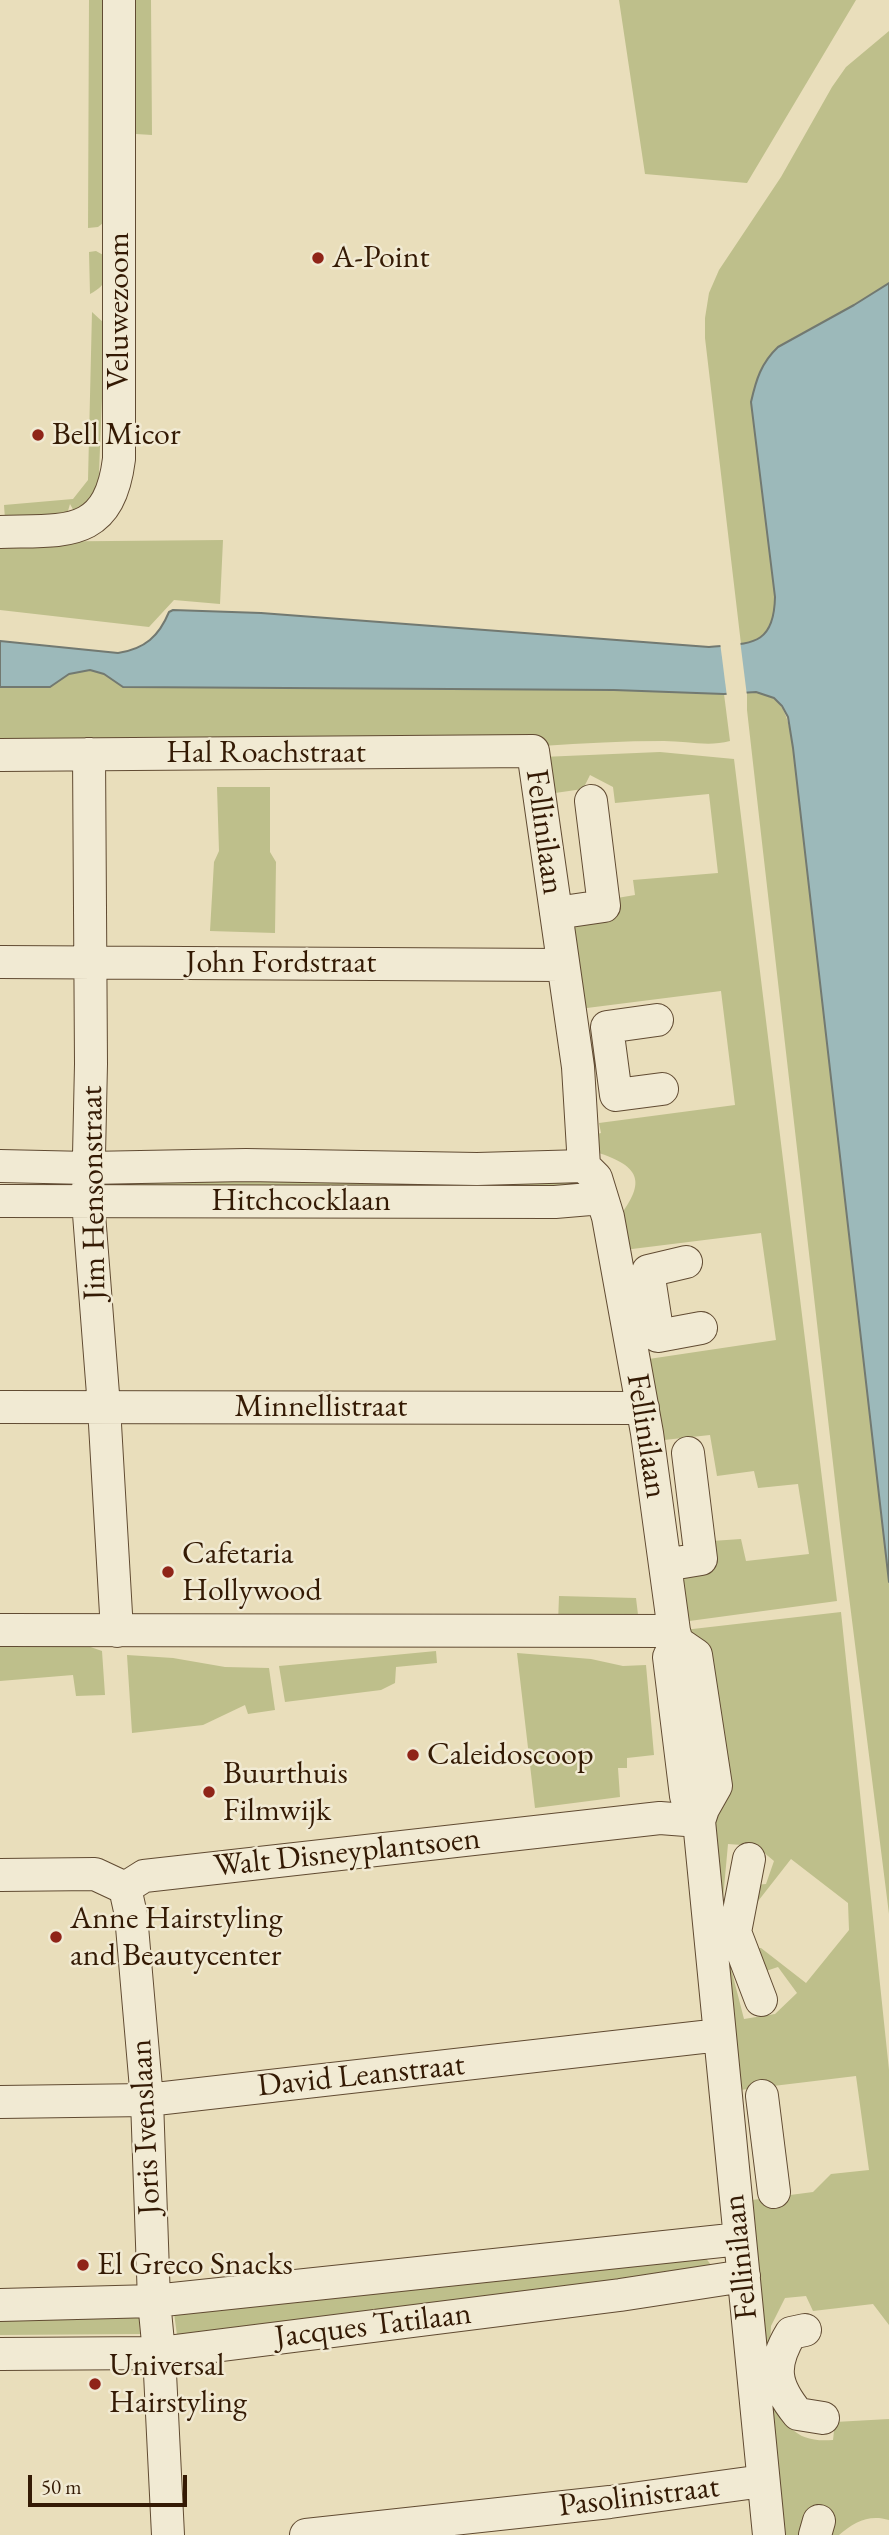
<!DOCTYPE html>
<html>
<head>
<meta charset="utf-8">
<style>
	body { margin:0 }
	#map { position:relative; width:889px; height:2535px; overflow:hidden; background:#e9debb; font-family:"EB Garamond",serif }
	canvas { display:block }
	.scale { position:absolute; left:28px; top:2475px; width:159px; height:32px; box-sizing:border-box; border:4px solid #341a04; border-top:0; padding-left:9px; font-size:21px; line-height:24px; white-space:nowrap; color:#341a04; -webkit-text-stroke:5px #f1ead3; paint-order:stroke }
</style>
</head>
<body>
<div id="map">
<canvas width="889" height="2535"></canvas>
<div class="scale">50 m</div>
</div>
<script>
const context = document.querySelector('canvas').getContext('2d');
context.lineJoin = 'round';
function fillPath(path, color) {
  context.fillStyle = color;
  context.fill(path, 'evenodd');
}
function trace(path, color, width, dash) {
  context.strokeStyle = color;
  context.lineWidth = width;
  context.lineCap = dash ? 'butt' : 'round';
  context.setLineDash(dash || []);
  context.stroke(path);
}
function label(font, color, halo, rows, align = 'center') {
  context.font = font + ' "EB Garamond",serif';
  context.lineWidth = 5;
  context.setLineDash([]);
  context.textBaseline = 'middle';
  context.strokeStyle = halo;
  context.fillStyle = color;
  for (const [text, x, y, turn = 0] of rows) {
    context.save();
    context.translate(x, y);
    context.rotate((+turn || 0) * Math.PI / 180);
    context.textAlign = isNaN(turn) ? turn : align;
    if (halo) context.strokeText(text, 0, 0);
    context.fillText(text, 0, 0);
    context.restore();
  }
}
fillPath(new Path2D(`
	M89,0H108V219L98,227L88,228Z
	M133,0H151L152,135L136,134Z
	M619,0H856L747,183L645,174Z
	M889,31V283L854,305L778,347C761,363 756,380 751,402L775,597C774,620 769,643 741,644L705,338V318L709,293L719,270L781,177L832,87L846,67Z
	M96,251L105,256C107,276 109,284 90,294L89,252Z
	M92,312L105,324L98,497L76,515L70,504L66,518L5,519L4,505L73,499L88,480Z
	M223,540L220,604L174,600L149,627L0,610V542Z
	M90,670L104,674L123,687L614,690L724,694L730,741C708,747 687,741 664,741C624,741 583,743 542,746H0V687H50L69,674Z
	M747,692C785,691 788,718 793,748L889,1582V1914L841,1533L760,825L747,710Z
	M660,752L734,759L837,1601L682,1622L678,1573L714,1567L712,1541L741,1539L746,1561L809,1554L798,1484L758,1488L754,1471L717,1476L710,1435L655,1441L642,1360L776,1340L761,1233L624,1250L616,1221C646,1183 643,1167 596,1152L593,1135L601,1133L599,1123L735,1105L721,991L579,1009L564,918L617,898L635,895L633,880L718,873L709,794L615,803L613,787L590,775L583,789L548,794L542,757Z
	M217,787H270V852L276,862L275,933L210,931L214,862L219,851Z
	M117,1174L576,1177L575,1190L112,1189Z
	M559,1596L636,1598L639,1623H558Z
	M841,1612L889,2070V2325L873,2304L813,2311L806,2296L785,2298L771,2326L769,2365L758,2367L752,2200L813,2192L831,2174L869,2170L856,2076L740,2090L726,1949L744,2019L775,2014L797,1993L778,1967L766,1971L757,1948H761L806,1983L849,1930L848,1903L791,1859L755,1905V1885L766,1884L774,1861L756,1846L728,1844L721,1921L684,1630Z
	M0,1643H79L102,1651L105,1695L76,1696L73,1675L0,1681Z
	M436,1651L437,1663L396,1667L395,1683L381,1690L285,1702L279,1666Z
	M517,1653L591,1659L623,1666L646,1665L654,1755L627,1758V1768H618L620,1797L535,1808Z
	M127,1655L173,1658L225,1667L269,1668L275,1710L248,1714L245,1705L203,1725L132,1733Z
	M705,2257L711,2265V2270L374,2314L177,2335L174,2313Z
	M139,2316L140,2334L0,2335V2318Z
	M769,2396C787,2426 795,2443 833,2440L835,2422L889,2419V2520C869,2514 854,2522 839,2535H772Z`), '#bebf8b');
const water = new Path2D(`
	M889,283V1582L793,748L788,717L782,706L774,698L756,692L724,694L614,690L123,687L104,674L90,670L69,674L50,687H0V641L118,653C145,649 159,636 169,612L173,610L261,613L709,647C750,643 774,647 775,597L751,402C756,380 761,363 778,347L854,305Z`);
fillPath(water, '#9cb9ba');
trace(water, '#727971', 2);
fillPath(new Path2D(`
	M740,640L747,696L727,697L720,642Z`), '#e9debb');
const minor = new Path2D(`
	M0,532C65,530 109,539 119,459V0
	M89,754L91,1064L88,1201L104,1407L117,1631
	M0,755L533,751L578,1067L584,1166L596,1178L608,1217L647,1433L674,1631L677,1642L696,1655L716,1786L703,1809L699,1821L769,2535
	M556,913L604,906L591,801
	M0,962L562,965
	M657,1020L607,1027L616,1095L662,1089
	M0,1166L88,1168L246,1165L477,1169L584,1166
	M0,1201L555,1202L602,1198
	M686,1262L648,1271L658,1336L701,1328
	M0,1407L643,1408
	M665,1565L701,1559L688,1453
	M0,1630L674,1631
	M677,1642L669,1657L686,1796L703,1809
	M749,1859L735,1932L761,2000
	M0,1875L95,1874L125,1888L144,1876L660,1818L699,1821
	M125,1888L131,1915L147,2100L154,2301L159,2353L168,2535
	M762,2096L774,2192
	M0,2102L147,2100L720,2035
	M0,2305L154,2301L740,2239
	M805,2330L791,2333C771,2366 774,2385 798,2414L823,2418
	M0,2354L159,2353L620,2295L744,2276
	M306,2535L610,2502L763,2481
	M815,2535L819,2521`);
trace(minor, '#614b32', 34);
trace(minor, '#f1ead3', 32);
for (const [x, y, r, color] of [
	[318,258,7,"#8f2418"],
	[38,435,7,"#8f2418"],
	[168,1572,7,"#8f2418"],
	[413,1755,7,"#8f2418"],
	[209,1792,7,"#8f2418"],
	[56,1937,7,"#8f2418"],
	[83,2265,7,"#8f2418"],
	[95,2384,7,"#8f2418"]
]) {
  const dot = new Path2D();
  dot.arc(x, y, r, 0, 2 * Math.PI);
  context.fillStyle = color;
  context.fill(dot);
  trace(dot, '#f1ead3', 2.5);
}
label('32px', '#341a04', '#f1ead3', [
	["A-Point",332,258],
	["Bell Micor",52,435],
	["Cafetaria",182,1554],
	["Hollywood",182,1591],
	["Caleidoscoop",427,1755],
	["Buurthuis",223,1774],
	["Filmwijk",223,1811],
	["Anne Hairstyling",70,1919],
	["and Beautycenter",70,1956],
	["El Greco Snacks",97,2265],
	["Universal",109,2366],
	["Hairstyling",109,2403]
], 'left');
label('32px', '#341a04', '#f1ead3', [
	["Veluwezoom",119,311,-90],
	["Hal Roachstraat",266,753],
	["Fellinilaan",544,832,82],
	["John Fordstraat",281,963],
	["Jim Hensonstraat",94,1193,-91],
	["Hitchcocklaan",301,1201],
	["Minnellistraat",321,1407],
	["Fellinilaan",646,1436,81],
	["Walt Disneyplantsoen",347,1853,-6],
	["David Leanstraat",361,2076,-6],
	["Joris Ivenslaan",146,2127,-93],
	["Fellinilaan",741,2257,-96],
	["Jacques Tatilaan",373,2326,-7],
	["Pasolinistraat",639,2497,-7]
]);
</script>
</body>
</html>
